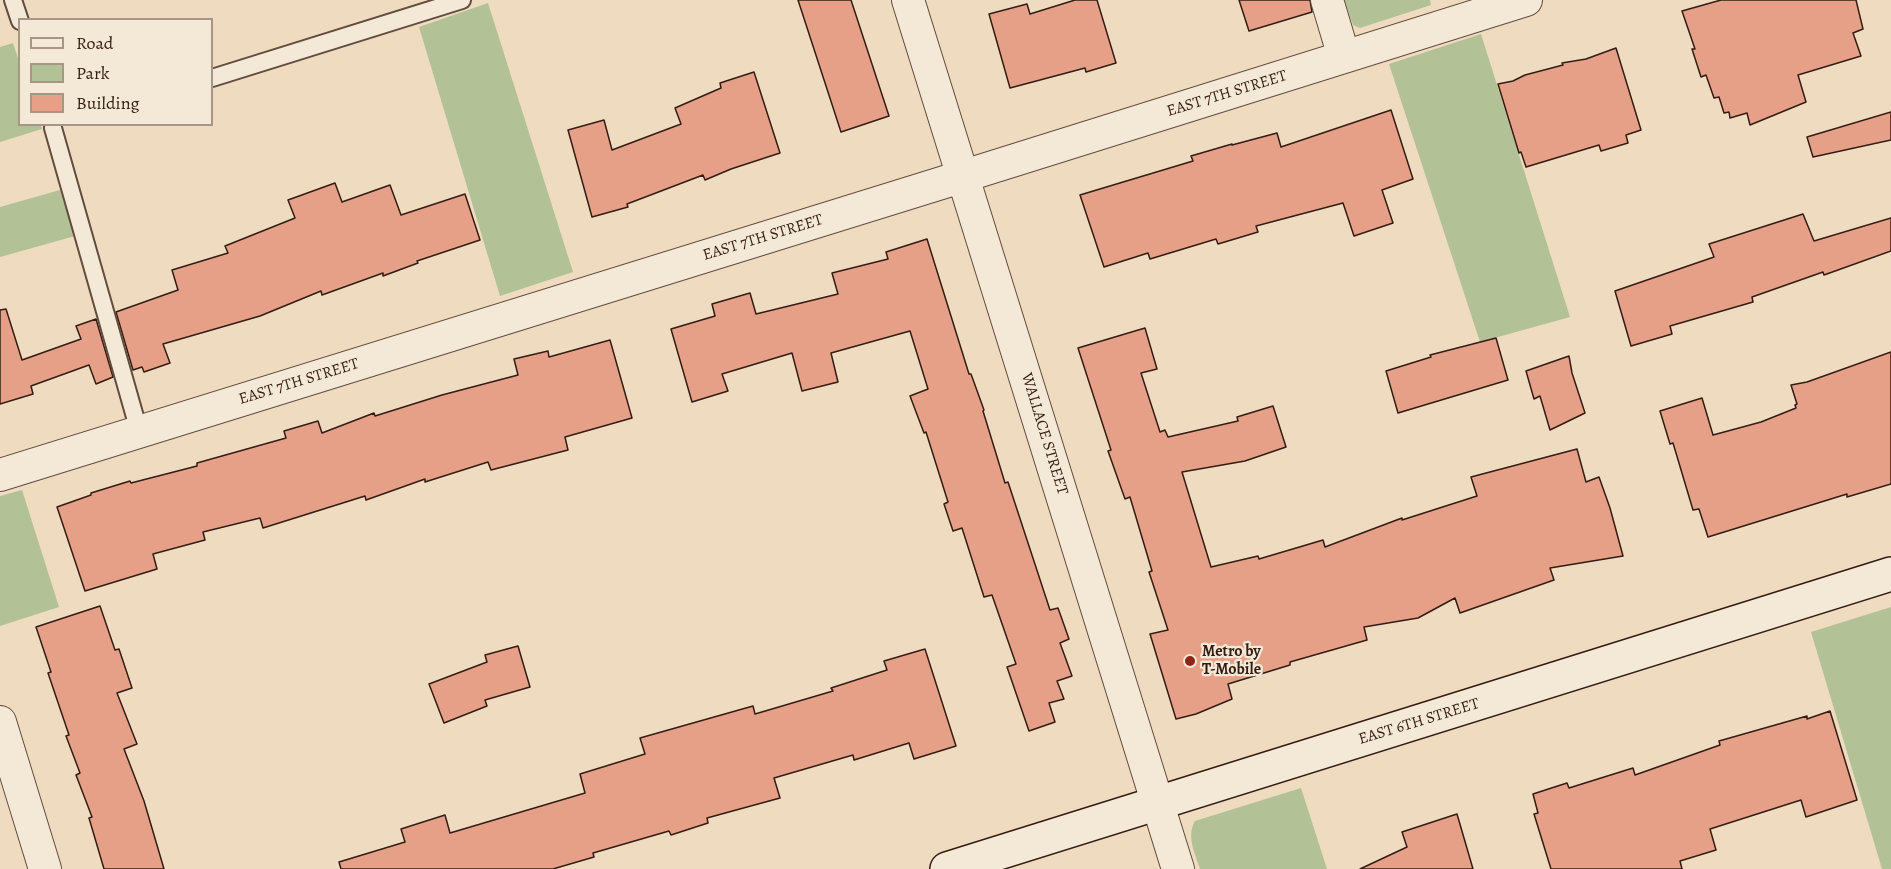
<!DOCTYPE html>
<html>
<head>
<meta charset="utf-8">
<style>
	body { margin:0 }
	#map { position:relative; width:1891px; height:869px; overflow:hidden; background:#eedbc0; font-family:Alegreya,serif }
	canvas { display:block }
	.legend { position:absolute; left:18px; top:18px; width:195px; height:108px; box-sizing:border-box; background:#f4e8d6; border:2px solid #a79688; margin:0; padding:8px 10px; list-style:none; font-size:18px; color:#331c13 }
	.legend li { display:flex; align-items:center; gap:12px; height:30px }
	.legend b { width:30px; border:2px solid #a79688 }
</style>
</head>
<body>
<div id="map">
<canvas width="1891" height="869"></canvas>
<ul class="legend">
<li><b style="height:8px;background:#f4e8d6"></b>Road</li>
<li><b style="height:16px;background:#b3c196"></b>Park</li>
<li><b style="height:16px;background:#e6a088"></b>Building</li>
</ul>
</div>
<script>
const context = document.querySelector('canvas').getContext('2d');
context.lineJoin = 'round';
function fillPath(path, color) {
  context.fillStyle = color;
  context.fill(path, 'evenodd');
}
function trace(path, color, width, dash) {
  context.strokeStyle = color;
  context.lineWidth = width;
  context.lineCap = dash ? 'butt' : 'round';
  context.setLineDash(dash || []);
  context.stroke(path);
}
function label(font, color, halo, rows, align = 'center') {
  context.font = font + ' Alegreya,serif';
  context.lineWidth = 4.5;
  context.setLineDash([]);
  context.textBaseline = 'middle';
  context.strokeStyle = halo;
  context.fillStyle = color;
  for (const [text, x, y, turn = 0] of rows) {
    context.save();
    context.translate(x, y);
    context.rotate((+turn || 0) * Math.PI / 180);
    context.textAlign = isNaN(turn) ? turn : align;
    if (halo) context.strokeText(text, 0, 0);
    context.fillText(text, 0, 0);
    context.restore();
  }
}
fillPath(new Path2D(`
	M1344,0H1430L1431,5L1360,28L1353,25Z
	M488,3L573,272L500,296L419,27Z
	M1481,34L1570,317L1480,342L1389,64Z
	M13,43L19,61L20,124L41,125L42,129L0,142V47Z
	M60,190L75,236L0,257V207Z
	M22,490L59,607L0,626V496Z
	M1891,607V869H1882L1811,632Z
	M1301,788L1327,869H1200C1195,853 1186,836 1195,821Z`), '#b3c196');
const building = new Path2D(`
	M798,0H851L889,116L841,132Z
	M1075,0H1097L1116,63L1086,72L1085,68L1010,88L989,14L1027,4L1030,14Z
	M1239,0H1310L1312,12L1249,31Z
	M1721,0H1856L1863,29L1853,33L1861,56L1798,75L1806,102L1750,125L1747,113L1730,118L1729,112L1724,113L1719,97L1714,98L1706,75L1701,77L1692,49H1695L1682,11Z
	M1616,48L1641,130L1626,135L1628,143L1601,151L1599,145L1526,167L1521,152L1519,153L1498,84L1513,81L1525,75L1563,65L1562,63L1586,59Z
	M754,72L780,153L731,169L705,180L703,175L627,204L628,207L592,217L568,130L604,120L612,150L681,124L675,108L721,88L720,83Z
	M1391,110L1413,179L1382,190L1393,223L1354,236L1343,203L1256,226L1258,232L1218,244L1216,239L1150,259L1148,253L1104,267L1080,195L1193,161L1191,156L1232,144V145L1277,133L1281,147Z
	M1891,112V140L1813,157L1807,137Z
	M335,183L342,202L390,185L401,215L465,194L480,240L417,261L418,263L383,276V273L322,295L321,291L260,316L163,344L170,363L144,372L142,367L133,370L116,312L178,290L172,270L228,253L225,246L295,218L288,200Z
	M1803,214L1814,241L1891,218V251L1824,275L1823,272L1752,297L1753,302L1670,326L1672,334L1631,346L1615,291L1714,257L1709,244Z
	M927,239L969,374H971L984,410L983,411L1005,483L1008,482L1050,610L1058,608L1069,639L1060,643L1072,676L1057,681L1064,699L1049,703L1055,722L1029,731L1007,667L1016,664L992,595L984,597L962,528L953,531L944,504L948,502L926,432L924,433L910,396L928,389L910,331L831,353L838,382L802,391L792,353L722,374L728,391L692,402L671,329L715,316L712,304L750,293L756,314L838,294L832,273L888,259L886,252Z
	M6,309L22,360L81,339L76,326L96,319L113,377L96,384L89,365L31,386L33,394L0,404V310Z
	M1145,328L1157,369L1141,373L1160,432L1165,430L1168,437L1238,421L1237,417L1273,406L1286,447L1245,461L1182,472L1211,567L1258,556L1259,559L1323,540L1325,547L1402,518V520L1477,496L1471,477L1577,449L1586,482L1599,477L1610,508L1623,556L1550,568L1554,580L1460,613L1455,598L1418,618L1364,627L1367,640L1290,662V665L1228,684L1232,699L1196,714L1176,719L1150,634L1168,630L1149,572L1152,571L1130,497L1125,499L1108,451L1111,450L1078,348Z
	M1496,338L1508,380L1398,413L1386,371L1431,357L1430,355Z
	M610,340L632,418L565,437L568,450L491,470L488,462L425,482V479L366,500L365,496L263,528L260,518L203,532L205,540L153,554L157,569L85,591L57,507L91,495V493L130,481L131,483L197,466V463L286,438L284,431L318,421L322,433L374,413L375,416L442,395L518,375L514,359L548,351L549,357Z
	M1891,352V484L1847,497V494L1708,537L1699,509L1693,510L1673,443L1670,444L1660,411L1702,398L1713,435L1761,422L1796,408L1795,405L1797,404L1791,385L1807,382Z
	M1569,356L1572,373L1585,413L1550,430L1540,396L1534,399L1526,371Z
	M100,606L115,650L119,649L132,688L117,693L137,744L124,749L144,801L164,869H104L89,818L92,817L76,775L80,773L66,736L69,735L48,673L51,672L36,627Z
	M518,646L530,687L485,700L487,706L444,723L429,684L487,662L485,655Z
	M925,649L956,746L914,759L909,743L854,760L853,755L774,778L780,798L707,818L708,823L671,835L669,831L593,853L594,857L553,869H341L339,862L405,842L401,829L445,815L450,833L585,793L580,774L645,754L640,738L753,706L755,714L833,691L831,688L887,670L884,661Z
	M1830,711L1857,800L1806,817L1801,800L1710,829L1716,850L1680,861L1682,869H1551L1534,814L1538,813L1533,794L1567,783L1569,788L1633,768L1635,775L1720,745L1719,741L1807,716V719Z
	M1457,814L1473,869H1360L1407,847L1402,832Z`);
fillPath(building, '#e6a088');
trace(building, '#331c13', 1.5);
const lane = new Path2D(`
	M13,0L20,21
	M212,78L462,0
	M53,128L139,431`);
const street = new Path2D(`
	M908,0L1178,869
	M1327,0L1344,57
	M0,475L964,176L1526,0
	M0,722L45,869`);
const secondary = new Path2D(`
	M947,869L1891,574`);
trace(lane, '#624c3e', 20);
trace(street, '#624c3e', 34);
trace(secondary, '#331c13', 36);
trace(lane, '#f4e8d6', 16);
trace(street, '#f4e8d6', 32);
trace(secondary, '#f4e8d6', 33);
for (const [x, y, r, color] of [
	[1190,661,6,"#8f2418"]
]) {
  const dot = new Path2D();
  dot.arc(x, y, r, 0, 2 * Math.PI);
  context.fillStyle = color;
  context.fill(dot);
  trace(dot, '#f4e8d6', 2);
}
label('16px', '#331c13', '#f4e8d6', [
	["EAST 7TH STREET",1227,94,-17],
	["EAST 7TH STREET",763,238,-17],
	["EAST 7TH STREET",299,382,-17],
	["WALLACE STREET",1044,434,73],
	["EAST 6TH STREET",1419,722,-17]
]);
label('bold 16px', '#331c13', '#f4e8d6', [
	["Metro by",1202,652],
	["T-Mobile",1202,670]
], 'left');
</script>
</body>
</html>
